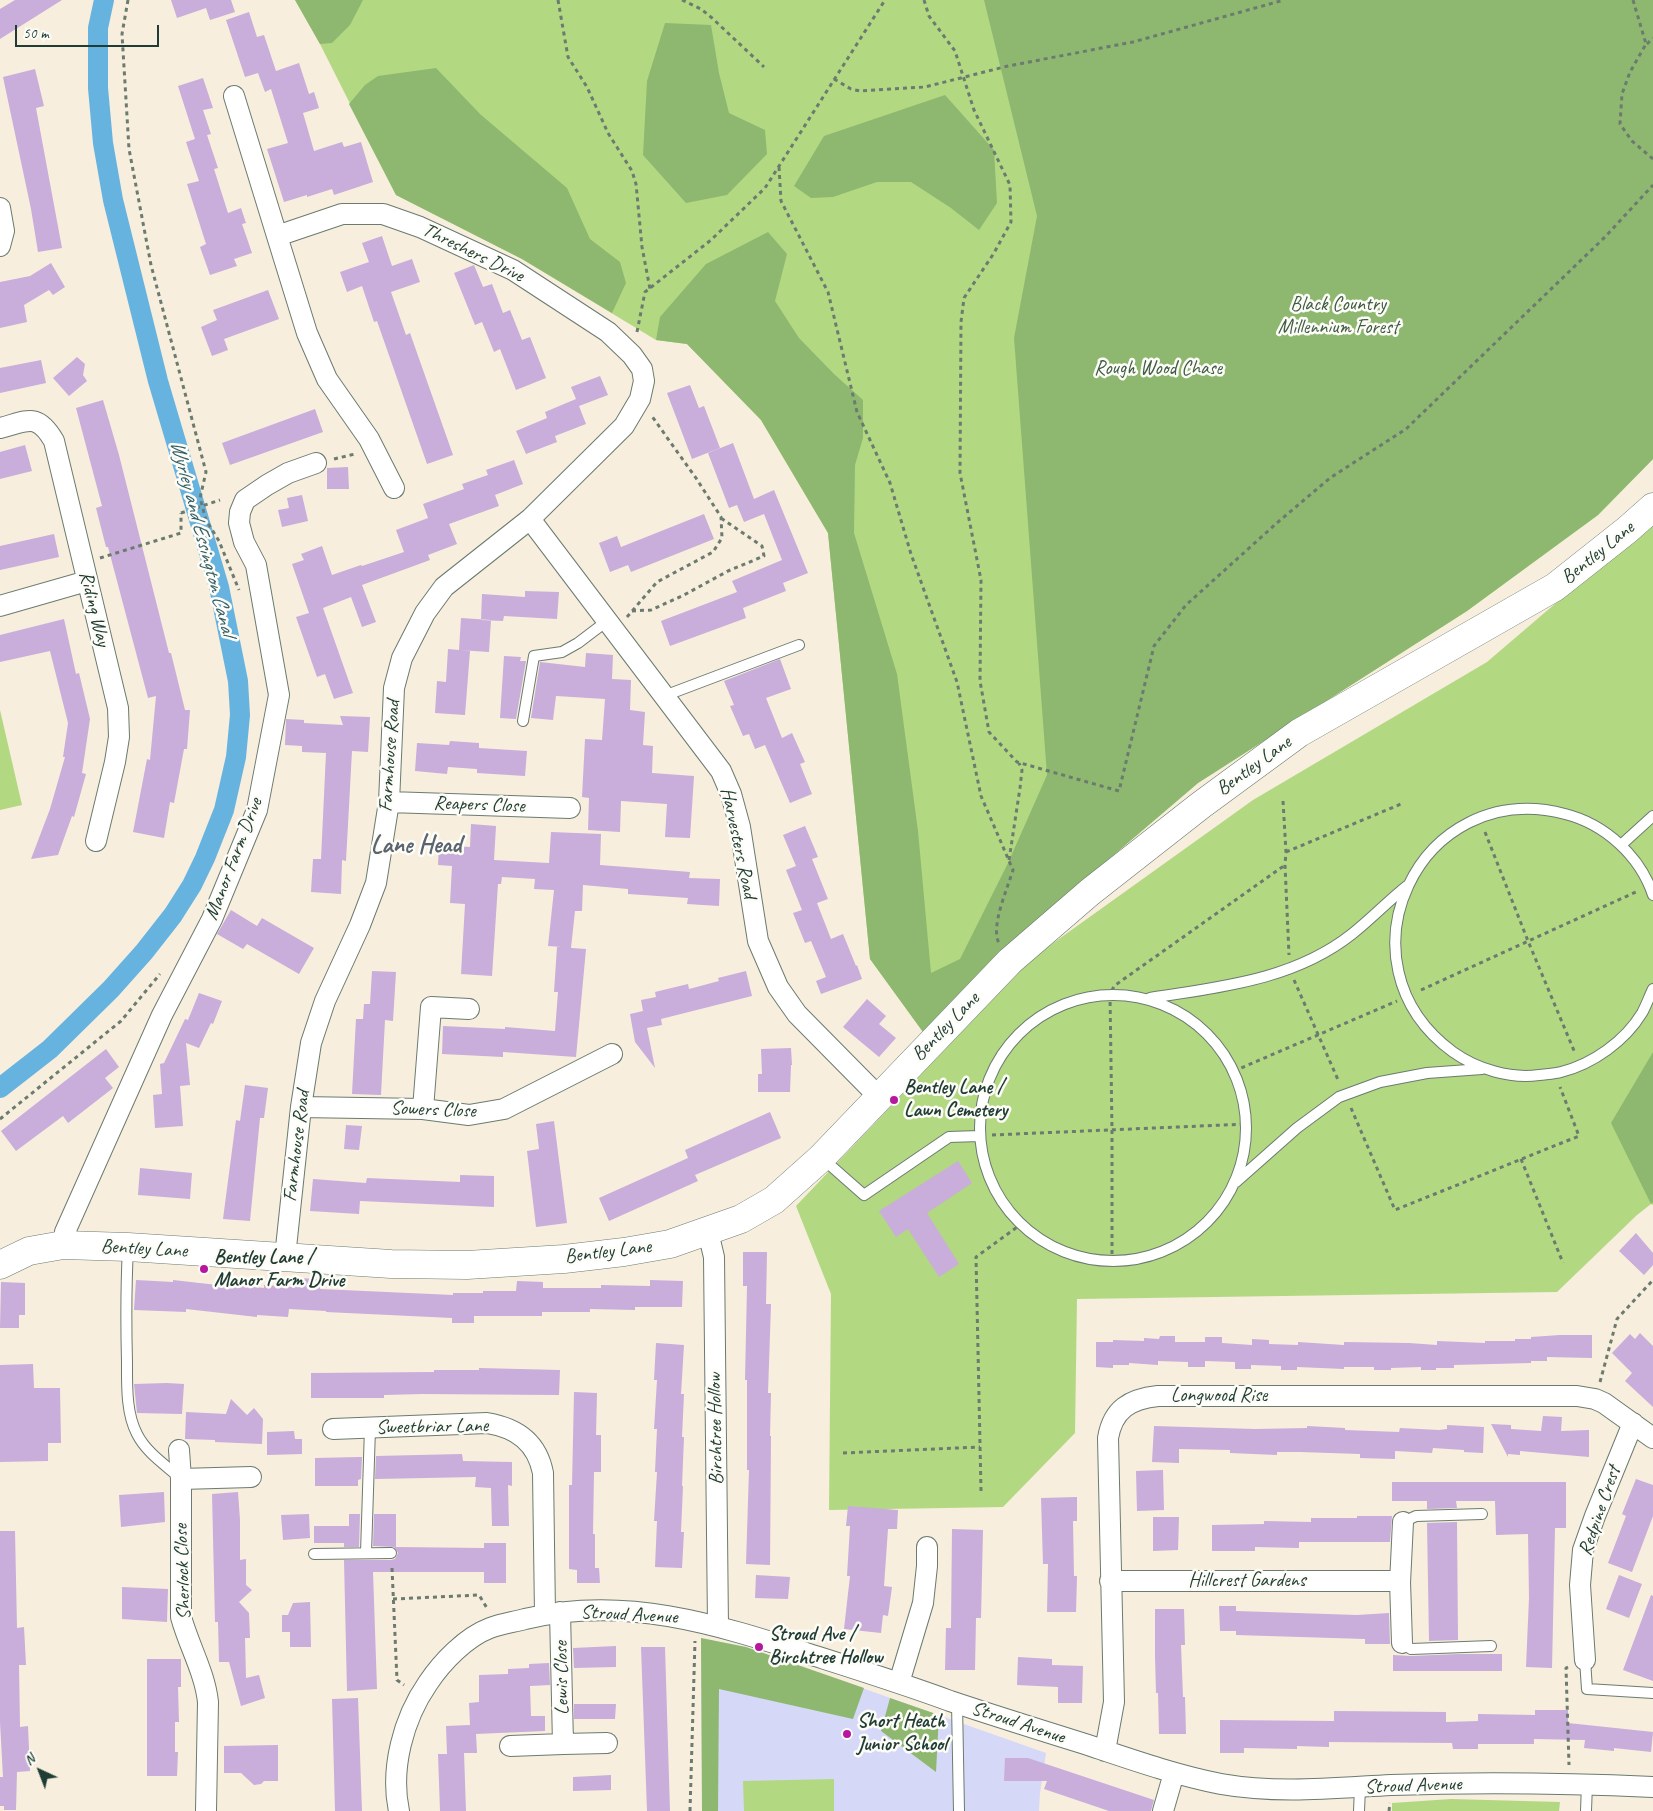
<!DOCTYPE html>
<html>
<head>
<meta charset="utf-8">
<style>
	body { margin:0 }
	#map { position:relative; width:1653px; height:1811px; overflow:hidden; background:#f7eedd; font-family:Caveat,sans-serif }
	canvas { display:block }
	.north { position:absolute; left:15px; top:1746px; width:50px; height:50px; -webkit-text-stroke:4px #fdfcf7; paint-order:stroke; rotate:317deg; font-size:14px; font-weight:700; line-height:20px; text-align:center; color:#1f3d34 }
	.north::after { content:''; display:block; margin:auto; width:18px; height:22px; background:#1f3d34; clip-path:polygon(50% 0,100% 100%,50% 72%,0 100%) }
	.scale { position:absolute; left:15px; top:25px; width:144px; height:22px; box-sizing:border-box; border:2px solid #1f3d34; border-top:0; padding-left:6px; font-size:15px; line-height:18px; white-space:nowrap; color:#1f3d34; -webkit-text-stroke:4px #fdfcf7; paint-order:stroke }
</style>
</head>
<body>
<div id="map">
<canvas width="1653" height="1811"></canvas>
<div class="north">N</div>
<div class="scale">50 m</div>
</div>
<script>
const context = document.querySelector('canvas').getContext('2d');
context.lineJoin = 'round';
function fillPath(path, color) {
  context.fillStyle = color;
  context.fill(path, 'evenodd');
}
function trace(path, color, width, dash) {
  context.strokeStyle = color;
  context.lineWidth = width;
  context.lineCap = dash ? 'butt' : 'round';
  context.setLineDash(dash || []);
  context.stroke(path);
}
function label(font, color, halo, rows, align = 'center') {
  context.font = font + ' Caveat,sans-serif';
  context.lineWidth = 5;
  context.setLineDash([]);
  context.textBaseline = 'middle';
  context.strokeStyle = halo;
  context.fillStyle = color;
  for (const [text, x, y, turn = 0] of rows) {
    context.save();
    context.translate(x, y);
    context.rotate((+turn || 0) * Math.PI / 180);
    context.textAlign = isNaN(turn) ? turn : align;
    if (halo) context.strokeText(text, 0, 0);
    context.fillText(text, 0, 0);
    context.restore();
  }
}
fillPath(new Path2D(`
	M701,1638L746,1647L1046,1753L1040,1793L1039,1811H702Z`), '#d6d8f8');
fillPath(new Path2D(`
	M295,0H1653V459L1598,515L1467,611L1198,783L993,958L923,1032L870,959L828,533L761,420L687,344L656,340L522,259L396,195L320,44Z
	M1653,520V1205L1651,1204L1637,1215L1557,1292L1077,1299L1075,1433L1003,1507L829,1510L831,1294L796,1206L1031,959L1253,800L1487,662Z
	M0,710L22,805L0,810Z
	M834,1779V1811H744L743,1781Z
	M1451,1799L1560,1802L1559,1811H1392V1803Z`), '#b3d882');
fillPath(new Path2D(`
	M295,0H363L350,25L332,43L320,44Z
	M984,0H1653V459L1598,515L1467,611L1198,783L993,958L923,1032L870,959L828,533L761,420L687,344L656,340L660,317L706,264L768,232L787,254L775,301L799,338L834,374L863,400V438L855,465L854,533L897,674L918,831L931,973L960,959L1008,863L1047,775L1014,338L1037,216Z
	M665,23L711,25L719,73L729,113L765,130L767,154L727,195L686,203L643,155L647,81Z
	M436,68L480,114L567,188L590,239L620,262L626,283L612,313L522,259L396,195L349,104L365,85L378,76Z
	M945,95L994,150L997,203L979,230L951,208L911,182H877L833,197L811,198L794,186L824,136Z
	M1653,1052V1202L1651,1204L1611,1123Z
	M701,1638L746,1647L864,1688L853,1719L719,1689L718,1811H702Z
	M890,1698L939,1715L936,1772L881,1731Z`), '#8eb870');
trace(new Path2D(`
	M0,1088L50,1049L111,989L144,952L173,915L192,885L205,858L224,810L236,757L240,715L238,681L219,587L158,381L113,200L103,143L98,88V28L104,0`), '#67b3e0', 20);
fillPath(new Path2D(`
	M15,0H62L0,39V9Z
	M171,0H231L235,12L210,20L206,8L177,18Z
	M249,12L257,37L264,35L276,71L299,63L309,94L314,92L319,108L303,113L314,151L342,142L344,147L361,142L373,182L334,195L332,189L307,197V195L284,202L267,149L288,143L271,89L265,92L258,73L245,77L226,20Z
	M35,69L44,106L36,108L62,248L38,252L31,209L3,77Z
	M203,78L213,108L203,110L211,134L207,135L218,168L214,169L228,213L241,208L246,223L242,224L252,253L234,259L237,266L210,275L200,247L206,244L187,184L199,181L186,142L204,136L195,139L178,86Z
	M382,236L392,266L412,259L420,282L391,292L406,335L410,333L453,455L427,464L377,321L374,322L362,286L347,292L340,272L369,262L362,243Z
	M51,263L65,287L53,295L49,290L24,305L27,322L0,328V282L30,276Z
	M474,265L483,287L492,284L503,313L510,310L522,340L530,337L546,378L516,390L500,349L494,352L482,322L475,325L454,273Z
	M268,290L279,319L224,339L228,350L212,356L201,327L217,320L213,310Z
	M77,357L85,364L83,375L87,381L69,396L53,378Z
	M41,360L46,383L0,393V368Z
	M600,376L608,395L579,406L586,424L555,436L557,442L526,454L516,431L547,418L545,412L576,399L571,387Z
	M690,385L699,408L704,406L720,448L692,459L667,393Z
	M103,400L119,455L169,653H171L185,710H190L187,749H184L174,803L170,802L164,838L133,832L147,759L150,760L156,696L148,698L108,547H106L96,508L102,506L76,408Z
	M315,409L323,432L230,465L222,443Z
	M733,443L754,499L774,490L808,573L783,583L786,591L743,608L746,618L670,646L661,621L737,592L732,581L782,560L764,514L744,522L737,505L729,508L708,453Z
	M25,445L32,471L0,479V452Z
	M514,460L523,484L495,495L499,506L449,524L457,544L428,555L430,560L362,585L376,622L362,627L351,597L323,608L353,693L334,699L325,674L317,677L296,617L309,613L292,564L304,560L301,554L322,546L332,575L361,565L362,566L404,552L396,530L428,518L423,504L464,489L462,484L488,475L486,470Z
	M348,467L349,489H327V468Z
	M302,495L308,521L282,527L278,510L289,508L287,498Z
	M704,514L714,539L631,572L628,565L610,572L599,543L617,536L621,547Z
	M54,534L59,557L0,570V546Z
	M525,591L559,592L557,619L504,616L503,621L481,620L482,594L525,597Z
	M461,618L491,620L489,652L459,650Z
	M64,619L76,674L79,673L90,719L82,773L86,774L74,817L72,816L58,855L31,859L50,809L65,757H63L68,723L50,651L0,662V635Z
	M448,649L470,651L465,715L435,713L437,681L446,682Z
	M586,653L613,655L612,679L631,680L630,710L645,712L643,745L653,746L652,773L694,776L690,838L665,837L667,804L621,801L620,832L588,830L589,798L582,797L585,739L602,740L605,699L556,696L553,720L531,718L540,662L585,667Z
	M504,656L521,657L520,661H526L516,719L500,718Z
	M780,659L791,689L766,698L782,738L792,733L805,762L800,764L812,794L790,803L765,745L755,749L749,734L743,736L730,706L734,705L724,681Z
	M340,716L370,717L368,752L352,751L346,861L342,860L341,894L311,892L313,859H321L326,753L302,752V746L285,745L286,721V719L304,720V723L343,725Z
	M450,741L479,743V748L527,751L525,776L477,773V769L448,767L447,774L415,771L417,743L449,745Z
	M471,824L496,826L494,860L549,863L551,832L601,834L600,865L690,872L689,878L720,879L719,906L687,904L688,898L628,894V889L583,885L582,911H575L571,948L586,949L576,1057L503,1052V1057L442,1054L443,1026L505,1029V1027L555,1031L558,992H554L557,947H562L548,946L554,890L534,889L535,879L502,877L501,884H498L492,976L461,974L465,904L450,903L452,866L438,865L439,845L470,847Z
	M805,826L818,857L812,859L828,899L817,903L831,939L843,934L856,966L857,965L862,979L821,994L816,981L826,977L811,941L805,943L793,913L802,910L786,870L796,866L783,835Z
	M231,910L257,926L262,918L314,948L299,974L247,944L243,949L217,934Z
	M372,971L396,972L393,1021L385,1020L381,1095L352,1094L356,1019H363L364,1004H370Z
	M746,971L752,996L661,1019L662,1025L647,1028L655,1068L635,1042L630,1014L643,1011L641,1000L656,997L655,992L688,984L689,989L719,981L718,978Z
	M199,993L222,1001L213,1024L211,1023L199,1048L186,1043L190,1085L180,1086L183,1126L155,1128L153,1095L162,1094L160,1064L164,1063L185,1019L188,1020Z
	M867,999L886,1016L879,1024L896,1038L879,1057L843,1027Z
	M791,1048L792,1065H791L790,1092H758V1074H762L761,1049Z
	M106,1049L119,1067L105,1078L113,1088L68,1123L63,1116L16,1151L1,1131Z
	M245,1085L268,1088L264,1118H260L250,1221L223,1219L236,1120L240,1121Z
	M770,1112L781,1138L695,1175L698,1181L609,1221L599,1198L688,1158L685,1150Z
	M554,1121L567,1223L536,1227L527,1151L539,1149L536,1124Z
	M346,1125L362,1126L359,1150L344,1149Z
	M958,1161L972,1183L927,1213L959,1264L939,1277L908,1229L896,1237L879,1211Z
	M140,1168L192,1173L190,1199L138,1195Z
	M460,1175L494,1176V1207L360,1201L359,1214L310,1211L313,1179L366,1183L367,1178L460,1182Z
	M1636,1233L1653,1253V1265L1644,1275L1619,1251Z
	M743,1252H767L766,1304H771L768,1393H771L770,1436H771L770,1565L746,1564L749,1470H747V1380H745L747,1286H743Z
	M294,1278L321,1279L320,1289L453,1295V1293H483V1291H516L517,1281L543,1282V1288H601V1285L650,1286V1280L683,1281L682,1307H635V1310L590,1309V1312H542V1316H474V1323H452V1318L326,1312V1311L289,1309L288,1317L257,1315V1317L186,1309V1312L134,1310L136,1280L173,1282V1280L235,1287V1285L264,1288V1285L293,1287Z
	M1,1282L25,1283V1315H19V1328H0Z
	M1640,1333L1653,1346V1407L1625,1381L1632,1373L1612,1353L1630,1334L1635,1339Z
	M1560,1335H1592V1358L1547,1357V1361H1531V1363L1454,1365V1368H1436V1370H1421V1367L1391,1368V1370H1374V1367H1344V1369L1297,1367V1370H1281V1366L1251,1365V1369H1235V1362L1205,1361V1367H1188V1362L1158,1361V1365L1129,1363V1365H1113V1368L1096,1367V1342H1113V1340L1144,1341V1338L1159,1339L1160,1336H1175V1342H1205V1337H1222V1343L1252,1345V1339L1269,1340V1344L1298,1345V1342L1344,1345V1342L1409,1343L1437,1345V1341L1485,1343V1341H1515V1339H1531V1337Z
	M656,1343L684,1345L681,1394H684L682,1437H684L682,1486H683L681,1532H684L682,1568L655,1567L657,1521H654L657,1472H655L657,1429H654L657,1380H654Z
	M33,1364L34,1388H60L61,1443H48V1461L0,1462V1365Z
	M479,1368L560,1370L559,1395L422,1394L384,1395V1398H311V1373L434,1372V1370H479Z
	M167,1383L184,1384L182,1414L137,1413L134,1384Z
	M574,1392L597,1393L596,1435H601V1472H594L593,1534H595V1568H599L600,1583H577V1570L569,1569V1485H572Z
	M231,1399L247,1415L254,1408L263,1419L262,1444L215,1442V1440L185,1439L186,1412L226,1414Z
	M1543,1416L1562,1417L1561,1431L1589,1430V1457L1520,1451V1455L1508,1454V1457L1491,1424L1511,1425V1429L1541,1431Z
	M1447,1425L1484,1427L1483,1453L1464,1452V1450L1433,1448L1432,1453L1395,1451V1459L1360,1458V1454L1300,1452H1277V1455L1230,1453V1450L1179,1449V1463L1152,1462L1154,1426L1255,1429L1307,1428V1426L1345,1428V1430L1399,1432L1400,1428L1439,1430L1447,1429Z
	M294,1431L295,1439H302V1454L267,1455V1432Z
	M462,1454L463,1461L512,1462V1486L508,1485L509,1526H492L491,1488L475,1487L476,1477L375,1479L376,1456Z
	M360,1457H362L361,1479L358,1480V1486H315V1458Z
	M1163,1470L1164,1510L1137,1511L1136,1471Z
	M1636,1479L1653,1485V1516L1632,1572L1608,1563L1626,1516L1622,1514Z
	M1392,1482H1566V1528H1555L1552,1668L1526,1667L1529,1598L1528,1534L1496,1535L1495,1501H1456L1457,1508L1427,1509V1501H1392Z
	M164,1492L165,1522L121,1527L119,1495Z
	M238,1492L240,1520V1560L246,1559V1585L252,1590L239,1602L249,1613L250,1638H245L246,1678L259,1675L265,1698L241,1706L229,1662H219L218,1622H215L212,1494Z
	M1077,1497V1521H1073L1074,1576H1077L1076,1612H1047L1048,1564H1043L1041,1498Z
	M848,1506L898,1510L897,1529H888L884,1586L892,1587L888,1616L883,1615L881,1633L844,1629L850,1576H847L850,1526H846Z
	M309,1514L310,1538L283,1540L281,1515Z
	M349,1514H360L359,1547H344V1543H314V1526H349Z
	M374,1514H396V1547L484,1548V1543H506V1583H484V1572H373L377,1689L347,1691L344,1560H391L395,1559L398,1553L394,1547L373,1546Z
	M1357,1516H1392L1390,1542H1299V1548L1255,1547V1551H1212V1525L1264,1524V1521L1311,1522V1518H1357Z
	M1153,1517H1179L1178,1550L1153,1551Z
	M1457,1522L1458,1640L1429,1641L1427,1523Z
	M952,1529L983,1530L981,1618H976L975,1670H945L946,1628H951Z
	M0,1531H15L17,1628L24,1627L26,1665H19L20,1727L28,1726L30,1771L17,1772L16,1810H4V1806H0V1777H3L0,1722Z
	M756,1575L790,1577L788,1599L755,1598Z
	M1619,1575L1642,1584L1629,1618L1606,1609Z
	M122,1587L168,1589L167,1622L122,1619Z
	M1651,1595L1653,1596V1681L1623,1670Z
	M310,1602L311,1647H290V1632H282V1615H288L293,1603Z
	M1219,1606H1236V1611L1357,1615L1389,1613L1390,1644H1365V1639L1236,1635V1631H1220Z
	M1155,1609H1184L1185,1645H1181L1183,1697H1185L1186,1734H1159L1158,1693H1156L1155,1656Z
	M616,1646V1667L574,1668L573,1648Z
	M641,1647H665L670,1811H647Z
	M1458,1654H1502V1671H1393V1655L1411,1656Z
	M1018,1657L1052,1659V1665L1083,1666L1082,1703H1058V1687L1017,1685Z
	M147,1659H181V1687H178L179,1722H175V1752H178L177,1776H147Z
	M549,1663L550,1685L530,1686L531,1716H545V1731L476,1734L477,1753H464L466,1811H440L438,1754H447L446,1726L470,1725L469,1703L479,1702V1675L508,1674V1669L529,1668V1664Z
	M358,1698L362,1811H335L332,1699Z
	M574,1704H616L615,1719H574Z
	M1535,1710H1568V1723L1653,1732L1651,1752L1614,1748V1751L1584,1748L1585,1740L1534,1739V1744H1478V1749H1453L1452,1743L1329,1742V1747L1297,1746V1749L1244,1748V1753H1220V1720L1334,1721V1711L1446,1712V1722L1478,1721V1714L1535,1715Z
	M278,1745V1781H264L261,1784L254,1785L241,1773H224V1746Z
	M1005,1758H1028L1154,1800L1151,1811H1109L1044,1789L1047,1781H1004Z
	M611,1775V1790L573,1791V1777Z`), '#c9addb');
const lane = new Path2D(`
	M664,696L799,645
	M523,721L534,656L562,652L578,643L607,621
	M1621,845L1653,816
	M1653,895C1640,856 1605,824 1565,814C1419,776 1331,963 1453,1052C1477,1069 1510,1079 1539,1075C1546,1074 1554,1074 1561,1072C1593,1064 1625,1041 1642,1013C1646,1006 1649,997 1653,989
	M980 1128a133 133 0 1 1 266 0a133 133 0 1 1-266 0Z
	M1150,998C1220,987 1294,980 1352,934C1371,919 1388,901 1407,886
	M822,1158L864,1195L949,1137L979,1136
	M1236,1182L1297,1128L1339,1097L1380,1082L1427,1073L1482,1069
	M128,1248C126,1286 126,1324 127,1362C127,1385 126,1413 137,1434C146,1452 164,1464 179,1477
	M1403,1522L1416,1516L1482,1514
	M366,1553L370,1428
	M314,1554L391,1553
	M1402,1643L1411,1649L1491,1646
	M1585,1660L1587,1689L1653,1693
	M957,1703L959,1811
	M1359,1811L1360,1788
	M1586,1811L1587,1784`);
const street = new Path2D(`
	M234,96L277,236
	M0,208L4,231L0,246
	M0,428C28,421 37,412 54,441L118,708L119,737L115,762L96,841
	M530,519L721,771L731,794L740,827L758,941L778,987L797,1014L879,1097
	M0,606L87,581
	M389,802L570,808
	M301,1107L423,1109L469,1115L504,1109L612,1054
	M423,1109L431,1007L469,1009
	M708,1232L714,1257L718,1626
	M63,1245L65,1232L162,1015L212,919L257,810L279,695L256,565L244,542L239,523L240,512L245,500L267,485L288,473L316,463
	M285,1257L301,1107L311,1043L325,1001L360,925L376,883L389,802L394,688L402,658L425,613L444,587L530,519L624,426L640,399L644,381L642,369L632,355L608,332L513,270L420,227L383,214H342L277,236L307,333L327,379L369,439L394,488
	M333,1429L487,1423C517,1428 537,1442 543,1473L545,1614
	M179,1450L181,1479V1617C189,1646 205,1673 208,1702L206,1811
	M181,1479L251,1477
	M1110,1581H1400L1402,1643
	M1400,1583L1403,1522
	M1585,1660L1580,1585L1583,1550L1595,1516L1633,1423
	M899,1683L923,1603L927,1566V1547
	M563,1744L607,1743
	M510,1746L563,1744L560,1612
	M1105,1751L1114,1702L1108,1438C1113,1409 1130,1399 1158,1396H1577L1595,1399L1604,1403L1653,1438
	M399,1811C390,1769 403,1719 428,1683C442,1662 466,1637 490,1628C501,1624 514,1622 525,1619C624,1595 715,1624 809,1654C856,1669 904,1684 950,1701C995,1716 1040,1730 1085,1744C1130,1759 1175,1775 1221,1784C1278,1794 1334,1788 1391,1785C1478,1782 1566,1783 1653,1787
	M1163,1811L1174,1773`);
const secondary = new Path2D(`
	M0,1265L29,1251L63,1245L128,1247L391,1264L467,1265L564,1259L624,1252L670,1244L741,1219L774,1200L821,1158L1010,961L1090,892L1201,805L1299,733L1555,587L1627,530L1653,507`);
trace(lane, '#6b7b6f', 12);
trace(street, '#6b7b6f', 22);
trace(secondary, '#6b7b6f', 29);
trace(new Path2D(`
	M128,0L122,34L129,149L151,265L206,472L200,498L206,520L219,541L239,590
	M558,0L568,57L587,87L608,133L632,171L636,184L642,247L650,289
	M682,0L701,9L712,18L764,67
	M924,0L929,16L955,51L974,110L1010,185L1011,222L994,253L964,298L961,322L960,473L981,580L980,681L989,732L1017,762L1119,791L1154,646L1186,605L1278,522L1330,478L1406,429L1605,237L1653,185
	M1633,0L1646,44L1630,72L1622,94L1620,124L1632,141L1653,159
	M1647,44L1653,38
	M834,79L851,89L860,91L925,87L1008,66L1133,42L1284,0
	M779,167L781,201L828,292L857,412L890,483L911,554L957,682L981,796L1013,870C1008,887 990,927 999,943
	M637,332L645,292L711,240L765,188L885,0
	M334,459L355,454
	M100,558L181,533V513
	M632,611L651,610L684,595L728,571L764,556L762,546L721,518
	M627,617L657,582L713,552L722,538L721,517L696,478L651,415
	M1283,801L1286,852L1285,865L1289,955
	M1485,832L1528,941L1575,1053
	M1286,852L1401,804
	M1009,860L1020,788L1022,770L1019,763
	M1294,980L1339,1082
	M1421,990L1638,891
	M1234,1071L1397,1001
	M1351,1108L1395,1210L1579,1136L1560,1087
	M0,1119L121,1021L160,974
	M992,1135L1247,1124
	M1521,1159L1563,1263
	M1112,1262V1130L1110,995L1114,986L1285,865
	M1600,1382L1617,1319L1653,1280
	M843,1453L980,1447
	M981,1491L976,1257L1020,1225
	M392,1568L397,1680L404,1685
	M393,1599L479,1595L487,1608
	M1568,1667L1566,1668L1569,1765
	M690,1811L695,1641
	M1389,1811L1390,1803`), '#6b7b6f', 3, [4, 4]);
trace(lane, '#fff', 10);
trace(street, '#fff', 20);
trace(secondary, '#fff', 28);
trace(new Path2D(`
	M181,513L220,500`), '#6b7b6f', 3, [4, 4]);
for (const [x, y, r, color] of [
	[894,1100,5,"#b5179e"],
	[204,1269,5,"#b5179e"],
	[759,1647,5,"#b5179e"],
	[847,1734,5,"#b5179e"]
]) {
  const dot = new Path2D();
  dot.arc(x, y, r, 0, 2 * Math.PI);
  context.fillStyle = color;
  context.fill(dot);
  trace(dot, '#fdfcf7', 2);
}
label('20px', '#1f3d34', '#fdfcf7', [
	["Threshers Drive",473,253,26],
	["Bentley Lane",1598,553,-39],
	["Riding Way",94,609,76],
	["Farmhouse Road",390,756,-86],
	["Bentley Lane",1254,766,-36],
	["Reapers Close",479,805,2],
	["Harvesters Road",738,843,78],
	["Manor Farm Drive",234,859,-69],
	["Bentley Lane",946,1027,-46],
	["Sowers Close",433,1110,2],
	["Farmhouse Road",297,1146,-83],
	["Bentley Lane",144,1249,3],
	["Bentley Lane",608,1252,-7],
	["Longwood Rise",1219,1396],
	["Sweetbriar Lane",432,1427,-1],
	["Birchtree Hollow",716,1429,-91],
	["Redpine Crest",1600,1511,-71],
	["Sherlock Close",183,1572,-92],
	["Hillcrest Gardens",1247,1581],
	["Stroud Avenue",629,1615,3],
	["Lewis Close",562,1678,-91],
	["Stroud Avenue",1018,1723,18],
	["Stroud Avenue",1413,1786,-2]
]);
label('20px', '#3d5c44', '#fdfcf7', [
	["Black Country",1338,305],
	["Millennium Forest",1338,328],
	["Rough Wood Chase",1158,369]
]);
label('bold 20px', '#1f3d34', '#fdfcf7', [
	["Bentley Lane /",904,1088],
	["Lawn Cemetery",904,1111],
	["Bentley Lane /",214,1258],
	["Manor Farm Drive",214,1281],
	["Stroud Ave /",769,1635],
	["Birchtree Hollow",769,1658],
	["Short Heath",857,1722],
	["Junior School",857,1745]
], 'left');
label('italic 21px', '#356068', '#fdfcf7', [
	["Wyrley and Essington Canal",202,538,75]
]);
label('bold 25px', '#5a646e', '#fdfcf7', [
	["Lane Head",416,845]
]);
</script>
</body>
</html>
